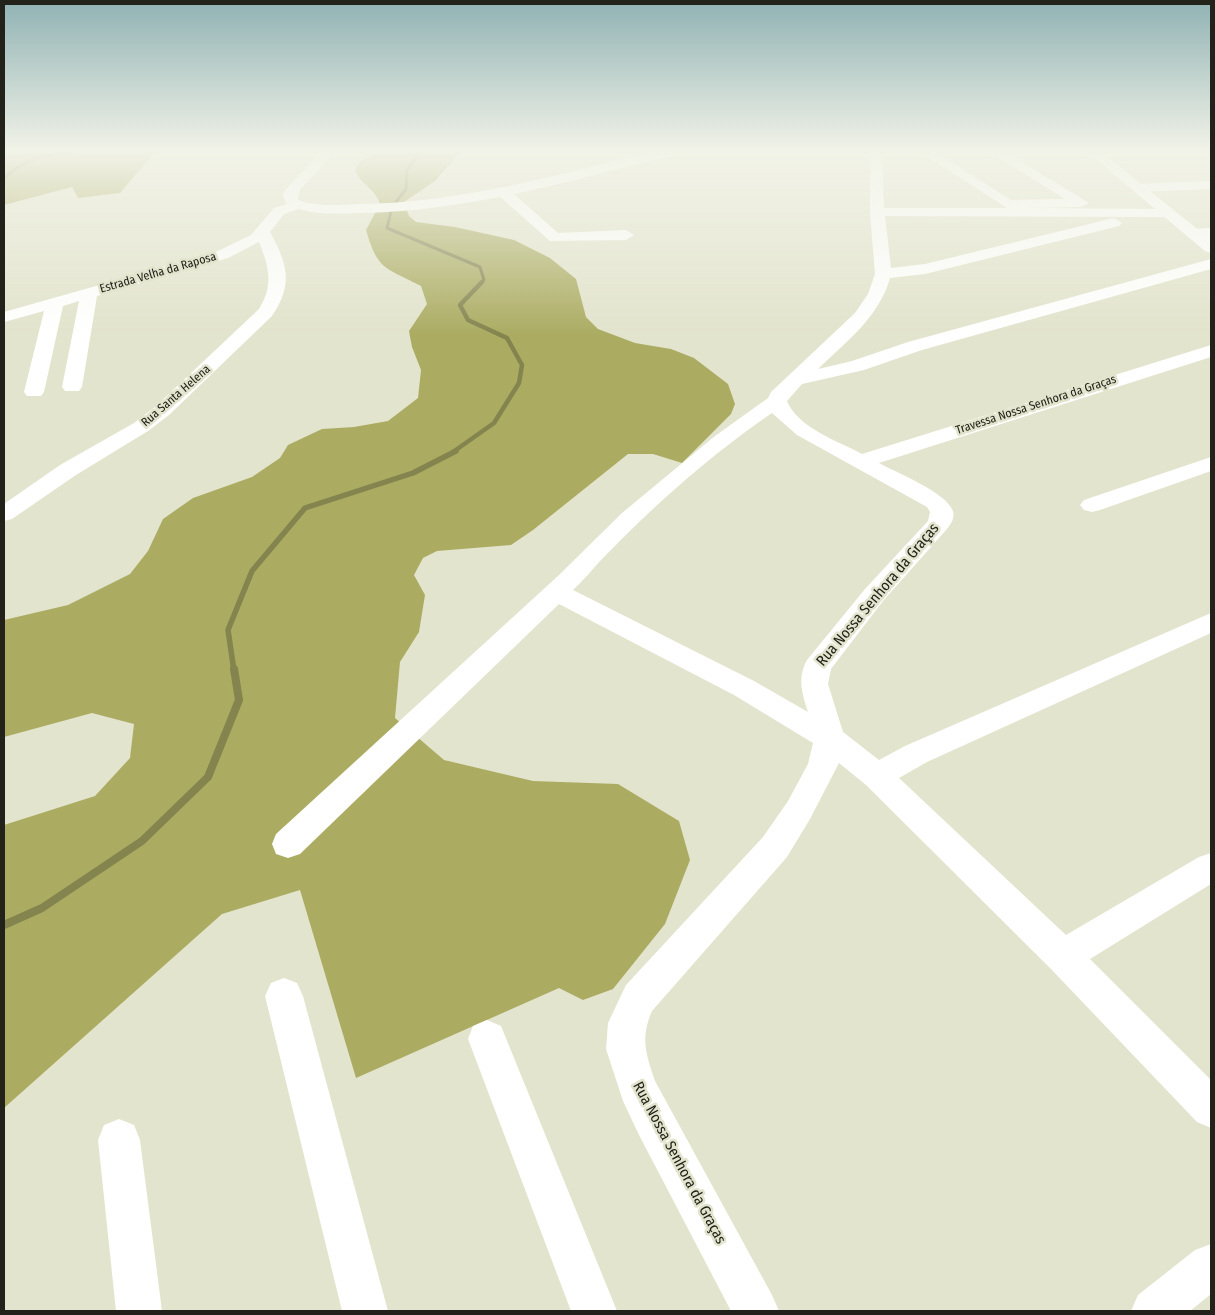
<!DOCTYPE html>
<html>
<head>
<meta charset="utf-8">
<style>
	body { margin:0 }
	#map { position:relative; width:1215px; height:1315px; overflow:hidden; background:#e3e4cd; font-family:"Fira Sans Condensed",sans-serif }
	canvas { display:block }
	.frame { position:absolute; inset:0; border:5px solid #22221a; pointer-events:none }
</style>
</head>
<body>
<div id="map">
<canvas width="1215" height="1315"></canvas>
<div class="frame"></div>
</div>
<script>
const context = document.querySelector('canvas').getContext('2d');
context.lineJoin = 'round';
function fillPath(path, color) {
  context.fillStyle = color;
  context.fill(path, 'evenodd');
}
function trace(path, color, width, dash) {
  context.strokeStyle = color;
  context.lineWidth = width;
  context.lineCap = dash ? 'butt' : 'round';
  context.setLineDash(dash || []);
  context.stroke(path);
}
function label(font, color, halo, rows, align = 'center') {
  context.font = font + ' "Fira Sans Condensed",sans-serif';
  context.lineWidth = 5;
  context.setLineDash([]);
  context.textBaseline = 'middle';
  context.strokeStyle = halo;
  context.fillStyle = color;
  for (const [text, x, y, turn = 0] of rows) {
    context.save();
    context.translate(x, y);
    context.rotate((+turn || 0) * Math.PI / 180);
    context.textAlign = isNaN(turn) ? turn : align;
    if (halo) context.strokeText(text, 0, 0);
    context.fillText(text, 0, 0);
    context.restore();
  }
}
fillPath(new Path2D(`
	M4,151H156L120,193L78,198L72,187L4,205Z
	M378,151H466L458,155L435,181L404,202L409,216L416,222L455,227L514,240L550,258L576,279L586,317L598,329L635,343L671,349L694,358L728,384L735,404L731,414L682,463L653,454H628L533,530L511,545L437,551L423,558L414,575L425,595L419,632L400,662L395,718L444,760L533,781L618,784L679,821L690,860L665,924L613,989L583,1000L559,988L356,1078L300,890L222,914L4,1108V825L95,796L130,758L134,724L92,713L4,737V620L68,605L130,574L148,551L163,519L193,498L252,477L280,458L288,445L322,429L354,427L388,421L418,398L421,370L412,347L409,331L427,304L421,286C385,267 378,271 366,230L380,204C375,188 359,183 355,170L360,162Z`), '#abac62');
trace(new Path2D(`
	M421,151L407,170L406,189L392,207L387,228L480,267L484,280L481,283
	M4,179C23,157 51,155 78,151`), '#83844e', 3);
trace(new Path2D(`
	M453,452L494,423L519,383L522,365L507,338L468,320L460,305L482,282`), '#83844e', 4.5);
trace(new Path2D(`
	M234,671L228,630L252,571L305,508L413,473L456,451`), '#83844e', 5.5);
trace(new Path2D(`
	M4,925L42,908L142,841L208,777L239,700L234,669`), '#83844e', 8);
fillPath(new Path2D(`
	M870,151H882L884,208H1007L919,151H934L1011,200L1065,199L988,151H1004L1089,203L1082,207L1026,208L1167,209L1174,213L1167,217L885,216L891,268L925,264L1114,218L1122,223L1119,226L925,274L890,278C879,317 847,341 818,369L852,361L908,342L1211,259V269L922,350L864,370L802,384L787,401C798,428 838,441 862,454L1211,345V357L879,463C897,473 946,492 953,511C955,518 951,524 947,529L883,601L831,669L828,684L843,732L879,760L905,746L1211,613V633L927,762L899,778L1066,935L1199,857L1211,853V884L1090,959L1211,1080V1128L1197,1122L1050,968L866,785L839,763L810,819L787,857L652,1011C640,1038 646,1054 655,1081L772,1295L779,1311H731L639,1135L623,1101L606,1049L608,1023L626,985L763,837L788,801L808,764L813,743L734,695L559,604L300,854L288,858L276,854L272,844L276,834L559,575L622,513L715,436L768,398L771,392L855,313L868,294L875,274L870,212ZM772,413L797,435L927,507L930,512L928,521L865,589L807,660C797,678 802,693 808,712L754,681L573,590C587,577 599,561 613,548C660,500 716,451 772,413Z
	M1211,181V189L1137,192L1130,188L1137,184Z
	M502,187L507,188L558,233L626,230L634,235L626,240L550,241L497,194L495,191Z
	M297,201L304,205L302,208L284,214L270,232C287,263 294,284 272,316L169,415L148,431L76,475L12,519L4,521V504L60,465L134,423L155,407L259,309C274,285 269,267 259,242L228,258L97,296L82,387L79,391H65L62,387L79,301L63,306L44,392L41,396H27L24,392L44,311L4,322V312L216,252L251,235L274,208Z
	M1211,228V238L1193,239L1185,234L1193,229Z
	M1211,457V471L1100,510L1092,512L1084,510L1080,505L1084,500Z
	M284,978L297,983L303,996L388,1311H342L265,996L271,983Z
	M487,1020L501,1026L617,1311H571L468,1039L473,1026Z
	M119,1119L134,1125L140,1140L162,1311H116L98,1140L104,1125Z
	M1211,1244V1294L1190,1311H1131L1138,1295L1195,1250Z`), '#fff');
fillPath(new Path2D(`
	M322,151H336L299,191L298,200C317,207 339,205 359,204C460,203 557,175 655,151H678L677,154C572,180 467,212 358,213C334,214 310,215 287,205L283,195L285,190Z
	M1086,151H1100L1211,240V253L1205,251Z`), '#fff');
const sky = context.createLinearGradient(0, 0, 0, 335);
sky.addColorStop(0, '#90b2b4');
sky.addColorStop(0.45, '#f2f3e8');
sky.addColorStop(1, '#f2f3e800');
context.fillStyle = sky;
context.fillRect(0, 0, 1215, 335);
label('12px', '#22221a', '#e3e4cd', [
	["Estrada Velha da Raposa",158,273,-16],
	["Rua Santa Helena",176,396,-41],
	["Travessa Nossa Senhora da Graças",1036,405,-18]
]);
label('15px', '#22221a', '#e3e4cd', [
	["Rua Nossa Senhora da Graças",878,595,-50],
	["Rua Nossa Senhora da Graças",679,1163,62]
]);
</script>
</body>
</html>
